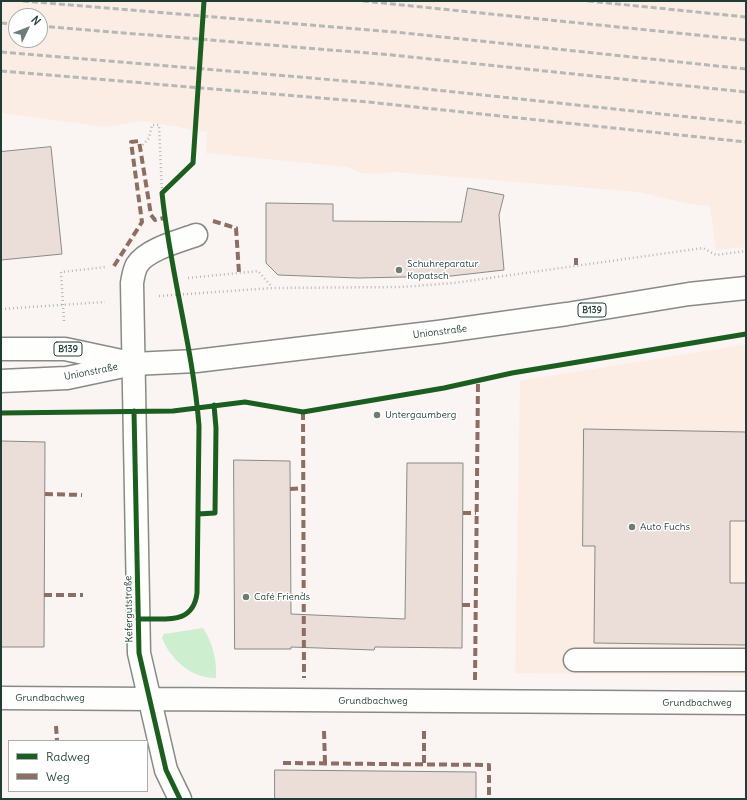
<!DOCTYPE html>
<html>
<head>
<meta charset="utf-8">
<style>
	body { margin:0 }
	#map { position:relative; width:747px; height:800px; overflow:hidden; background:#faf5f2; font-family:Delius,sans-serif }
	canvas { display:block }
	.frame { position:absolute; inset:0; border:2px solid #1f3d34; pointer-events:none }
	.legend { position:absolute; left:8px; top:740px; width:140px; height:52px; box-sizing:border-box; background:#fff; border:1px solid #a5b1ae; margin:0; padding:5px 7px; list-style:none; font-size:12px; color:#1f3d34 }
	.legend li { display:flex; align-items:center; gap:8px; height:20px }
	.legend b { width:20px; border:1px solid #a5b1ae }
	.north { position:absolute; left:8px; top:8px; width:40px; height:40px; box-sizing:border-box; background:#fff; border:1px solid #a5b1ae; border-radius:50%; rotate:47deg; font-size:11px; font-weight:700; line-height:16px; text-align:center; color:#1f3d34 }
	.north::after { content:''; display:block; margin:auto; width:14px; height:18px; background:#6c7d76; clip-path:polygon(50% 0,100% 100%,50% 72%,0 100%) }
</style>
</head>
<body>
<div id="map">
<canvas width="747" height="800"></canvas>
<div class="frame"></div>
<ul class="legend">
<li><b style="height:5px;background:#1b5e20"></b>Radweg</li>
<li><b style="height:5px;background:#8d6e63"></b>Weg</li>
</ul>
<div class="north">N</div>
</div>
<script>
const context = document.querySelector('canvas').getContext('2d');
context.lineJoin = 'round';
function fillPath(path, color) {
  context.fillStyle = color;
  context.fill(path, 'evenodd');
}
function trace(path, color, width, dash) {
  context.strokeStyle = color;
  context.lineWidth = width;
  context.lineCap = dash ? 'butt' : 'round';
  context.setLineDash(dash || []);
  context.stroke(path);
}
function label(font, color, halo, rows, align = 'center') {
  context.font = font + ' Delius,sans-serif';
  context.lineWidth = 3;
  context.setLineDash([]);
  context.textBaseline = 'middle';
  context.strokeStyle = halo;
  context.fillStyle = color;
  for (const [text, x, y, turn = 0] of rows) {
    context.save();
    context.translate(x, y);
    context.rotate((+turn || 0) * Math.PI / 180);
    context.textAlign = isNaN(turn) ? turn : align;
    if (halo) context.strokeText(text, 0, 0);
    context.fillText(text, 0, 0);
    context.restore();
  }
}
fillPath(new Path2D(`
	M1,1H746V247L716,250L710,206L689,204L639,192L394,172L379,174L361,173L347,167L206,153L205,164L207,132L143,121L105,127L1,113ZM16,16H40V40H16Z
	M746,344V676L515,673L520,381Z`), '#fbede4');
fillPath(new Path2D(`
	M203,628C213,643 217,661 216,678C192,679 170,659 162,638L164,634Z`), '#cdefd0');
const building = new Path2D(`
	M51,147L62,254L1,260V152Z
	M468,188L504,195L499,215L504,270L451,276L358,278L278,275L266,263V203L333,204V221L461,222Z
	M584,429L746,432V521H730V583H746V645L594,643L595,546H583Z
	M1,441L45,442L44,647H1Z
	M234,460L290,461L291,614L405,619L407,463H463L462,648L375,647L374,650L291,647V649H235Z
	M275,770L476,772V799H275Z`);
fillPath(building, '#ebded8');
trace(building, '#878a87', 1);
const minor = new Path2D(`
	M575,660H746
	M1,698L746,703
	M180,799L166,770L139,653L132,283C133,277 134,270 137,265C147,249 180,241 196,235`);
const major = new Path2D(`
	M1,349H65L126,362
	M1,381L67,378L133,364L196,361L438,332L567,314L689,294L746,288`);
trace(minor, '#878a87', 25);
trace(major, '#878a87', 25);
trace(new Path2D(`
	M140,148L149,138L152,125H159L162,193
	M188,278L258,271L272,287
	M159,296L273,288L401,287L454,283L703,248L716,255L746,251
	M1,309L105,302
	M64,321L61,272L106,267`), '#b5b8b6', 2.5, [1, 3]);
trace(minor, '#fefefd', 22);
trace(major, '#fefefd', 22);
trace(new Path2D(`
	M23,1L395,32L746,69
	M363,1L746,40
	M588,1L746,17
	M1,23L16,24
	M40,26L392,55L746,92
	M1,52L370,83L746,123
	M1,71L368,102L746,142`), '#b5b8b6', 3, [6, 3]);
trace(new Path2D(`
	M213,221L236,228L239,273
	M576,258V265
	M114,266L142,222L131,142L139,141L151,215L155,220L164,218
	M303,412L304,678
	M290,489L303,488
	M45,494L82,495
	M463,513H476
	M44,595H83
	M291,596H304
	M462,605H476
	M475,680L478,381
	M56,726L57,741
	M324,731L325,763
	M424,731V764
	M283,763L489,765V799`), '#8d6e63', 4, [8, 4]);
trace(new Path2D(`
	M134,411L139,653L166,770L180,799
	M1,413L173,411L245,402L303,412L444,388L512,373L746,334
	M198,514L215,513L216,428L214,405
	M138,619C164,618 193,626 197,593L199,426C193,348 170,272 162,193L193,163L204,1`), '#1b5e20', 5);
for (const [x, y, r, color] of [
	[399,270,4,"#6c7d76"],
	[377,415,4,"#6c7d76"],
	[632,527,4,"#6c7d76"],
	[246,597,4,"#6c7d76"]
]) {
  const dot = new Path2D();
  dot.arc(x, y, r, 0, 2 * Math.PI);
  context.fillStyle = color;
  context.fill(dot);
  trace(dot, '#fff', 1.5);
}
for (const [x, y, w] of [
	[592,310,28],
	[68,349,28]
]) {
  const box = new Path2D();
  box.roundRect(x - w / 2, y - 7, w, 14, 3);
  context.fillStyle = '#fff';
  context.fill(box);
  trace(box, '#1f3d34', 1);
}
label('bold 9px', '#1f3d34', null, [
	["B139",592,310],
	["B139",68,349]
]);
label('10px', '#1f3d34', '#fff', [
	["Schuhreparatur",407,264],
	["Kopatsch",407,276],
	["Untergaumberg",385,415],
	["Auto Fuchs",640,527],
	["Café Friends",254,597]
], 'left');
label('10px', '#1f3d34', '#fff', [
	["Unionstraße",440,332,-7],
	["Unionstraße",91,372,-11],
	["Kefergutstraße",129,609,-91],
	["Grundbachweg",50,698],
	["Grundbachweg",373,701],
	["Grundbachweg",697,703]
]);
</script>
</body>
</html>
